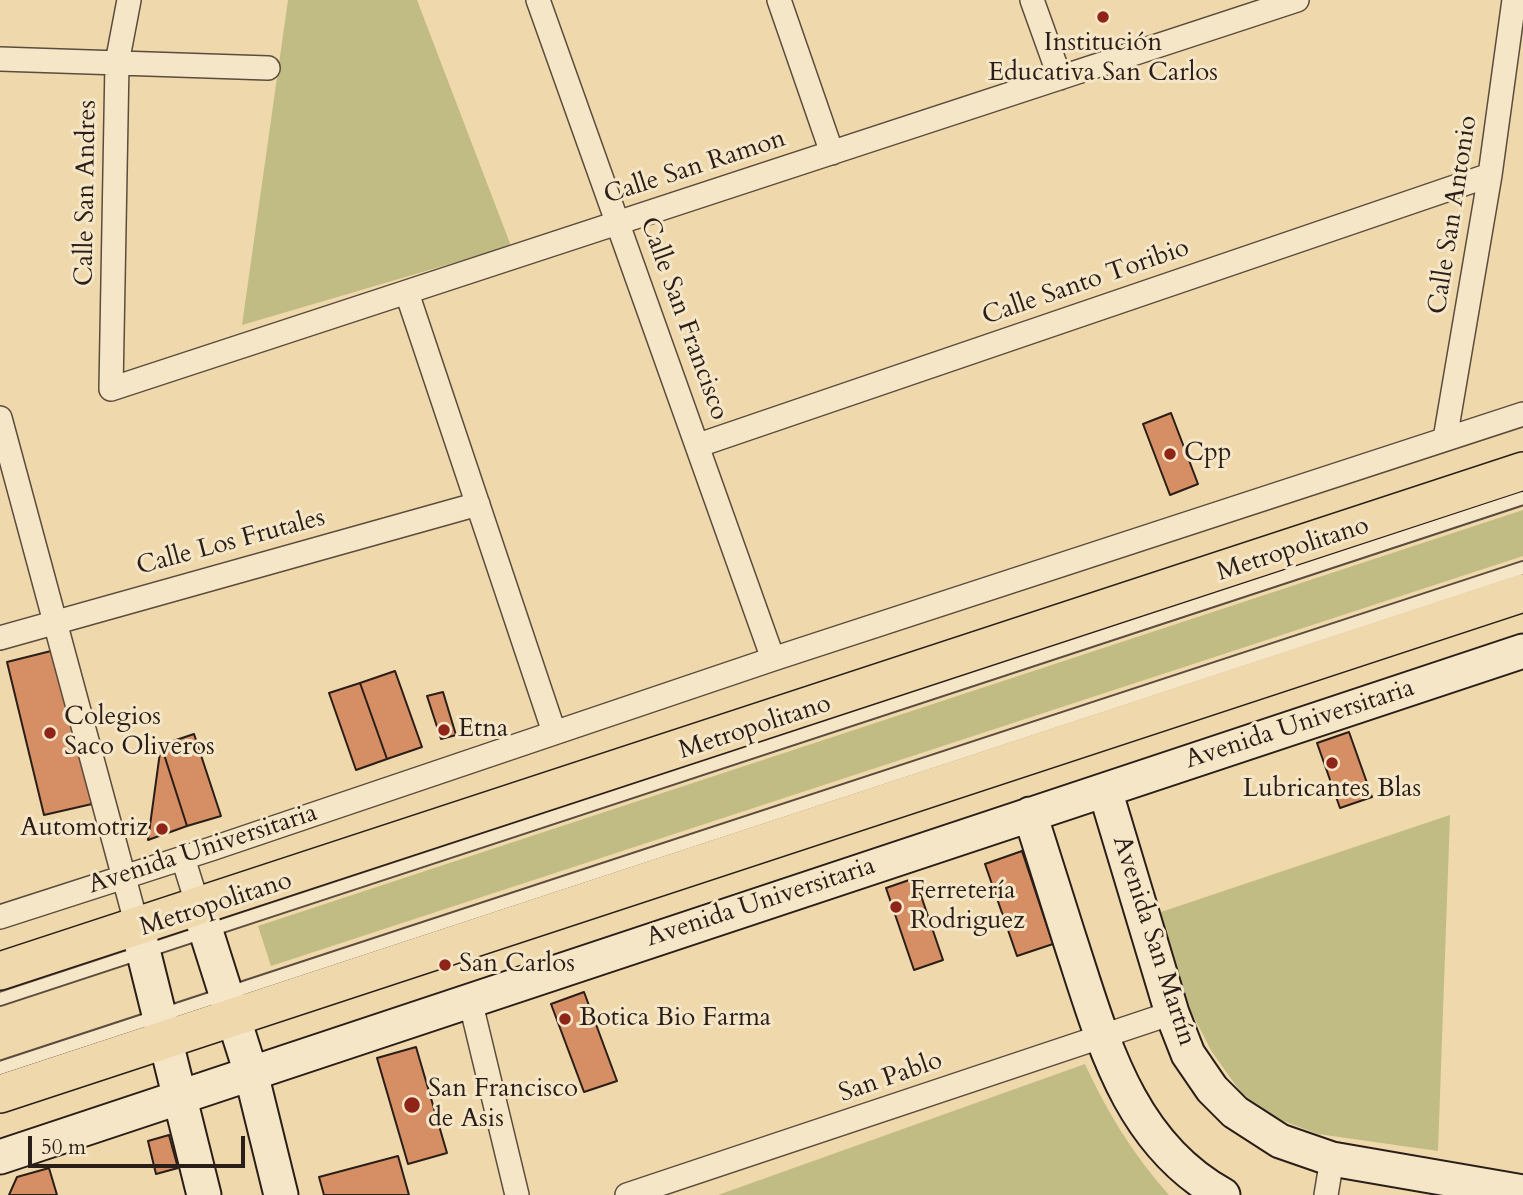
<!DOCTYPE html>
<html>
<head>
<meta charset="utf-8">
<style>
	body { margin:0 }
	#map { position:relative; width:1523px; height:1195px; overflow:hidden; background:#efd8ab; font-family:Cardo,serif }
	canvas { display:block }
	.scale { position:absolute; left:28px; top:1136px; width:217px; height:32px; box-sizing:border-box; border:4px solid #2a1e18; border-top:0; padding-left:9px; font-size:21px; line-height:24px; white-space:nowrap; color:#2a1e18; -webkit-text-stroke:5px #f5e6c8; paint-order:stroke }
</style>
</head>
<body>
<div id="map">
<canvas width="1523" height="1195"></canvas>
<div class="scale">50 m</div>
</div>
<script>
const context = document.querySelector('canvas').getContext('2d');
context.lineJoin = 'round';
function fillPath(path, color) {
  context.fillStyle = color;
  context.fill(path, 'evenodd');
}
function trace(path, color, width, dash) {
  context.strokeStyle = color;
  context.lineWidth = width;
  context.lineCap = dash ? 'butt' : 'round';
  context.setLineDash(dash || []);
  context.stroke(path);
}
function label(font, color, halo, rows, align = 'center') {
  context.font = font + ' Cardo,serif';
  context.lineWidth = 6;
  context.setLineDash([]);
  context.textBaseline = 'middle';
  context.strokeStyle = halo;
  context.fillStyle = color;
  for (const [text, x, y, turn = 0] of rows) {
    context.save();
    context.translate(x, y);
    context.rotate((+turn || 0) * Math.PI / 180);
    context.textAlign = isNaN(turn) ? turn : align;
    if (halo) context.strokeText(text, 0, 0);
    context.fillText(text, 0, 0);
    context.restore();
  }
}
fillPath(new Path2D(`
	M288,0H417L511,246L242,325Z
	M1523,510V556L271,966L258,926Z
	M1450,815L1438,1151L1318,1134L1278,1119L1242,1094L1212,1052L1187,1004L1158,913Z
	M1085,1064C1108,1114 1133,1154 1169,1195H718Z`), '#c1bc83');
const building = new Path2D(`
	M1171,413L1198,484L1170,495L1143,424Z
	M55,650L92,804L44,815L7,662Z
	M395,671L422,747L387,759L360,683Z
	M360,683L387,759L356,770L329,693Z
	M443,692L456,735L441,739L427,696Z
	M1349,732L1372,797L1340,808L1317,743Z
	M194,734L221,816L187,826L161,745Z
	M161,745L187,826L148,840Z
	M1022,851L1053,944L1017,956L985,864Z
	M915,878L943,960L914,970L886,888Z
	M584,992L617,1081L584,1092L551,1004Z
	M416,1047L447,1153L408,1164L377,1058Z
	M169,1135L178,1168L156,1174L148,1141Z
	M398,1156L409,1195H324L319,1177Z
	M49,1168L57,1195H9L17,1177Z`);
fillPath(building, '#d68e65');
trace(building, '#2a1e18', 2);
const lane = new Path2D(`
	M0,999L1523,498
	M0,1068L1523,568`);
const street = new Path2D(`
	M129,0L117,63L111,389L1297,0
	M538,0L773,659
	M779,0L832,153
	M1032,0L1060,78
	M0,59L268,68
	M407,293L554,732
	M0,418L137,926
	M1445,439L1490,175L1514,0
	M699,445L1490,175
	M0,638L478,504
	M183,858L198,906
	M0,917L211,849L773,659L1523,414
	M470,1000L517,1195
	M627,1195L1172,1013
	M1326,1195L1332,1159`);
const secondary = new Path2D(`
	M1105,790L1172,1013L1188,1054L1212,1089L1235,1112L1280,1141L1332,1159L1523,1192
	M1030,814C1046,864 1061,913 1077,962C1106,1052 1134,1146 1223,1195
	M198,906L251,1073L281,1195
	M137,926L204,1195
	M0,1157L1523,651`);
const primary = new Path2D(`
	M0,971L1523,471
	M0,1094L1523,593`);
trace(lane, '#5b4c3d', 16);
trace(street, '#5b4c3d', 26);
trace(secondary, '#2a1e18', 37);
trace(primary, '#2a1e18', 40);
trace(lane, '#f5e6c8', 12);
trace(street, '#f5e6c8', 23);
trace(secondary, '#f5e6c8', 33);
trace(primary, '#efd8ab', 37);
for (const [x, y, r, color] of [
	[1103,17,7,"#8f2418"],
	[1170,454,7,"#8f2418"],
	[444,730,7,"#8f2418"],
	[50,733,7,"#8f2418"],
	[1332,763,7,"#8f2418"],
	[162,829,7,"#8f2418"],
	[896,907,7,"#8f2418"],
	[445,965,7,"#8f2418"],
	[565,1019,7,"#8f2418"],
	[412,1105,9,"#8f2418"]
]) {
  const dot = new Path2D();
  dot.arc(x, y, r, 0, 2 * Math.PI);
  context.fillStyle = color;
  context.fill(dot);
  trace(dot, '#f5e6c8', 2.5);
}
label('26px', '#2a1e18', '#f5e6c8', [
	["Institución",1103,44,"center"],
	["Educativa San Carlos",1103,74,"center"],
	["Cpp",1184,454],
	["Colegios",64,718],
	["Saco Oliveros",64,748],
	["Etna",458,730],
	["Lubricantes Blas",1332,790,"center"],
	["Automotriz",148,829,"right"],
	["Ferretería",910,892],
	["Rodriguez",910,922],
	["San Carlos",459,965],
	["Botica Bio Farma",579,1019],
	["San Francisco",428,1090],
	["de Asis",428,1120]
], 'left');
label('26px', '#2a1e18', '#f5e6c8', [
	["Calle San Ramon",695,168,-18],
	["Calle San Andres",87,193,-89],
	["Calle San Antonio",1454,215,-81],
	["Calle Santo Toribio",1086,283,-19],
	["Calle San Francisco",683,319,70],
	["Calle Los Frutales",231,543,-15],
	["Metropolitano",1293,550,-18],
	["Avenida Universitaria",1300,725,-18],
	["Metropolitano",755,728,-18],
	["Avenida Universitaria",203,850,-18],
	["Avenida Universitaria",761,903,-18],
	["Metropolitano",216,905,-18],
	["Avenida San Martín",1153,941,72],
	["San Pablo",891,1078,-19]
]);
</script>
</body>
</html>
